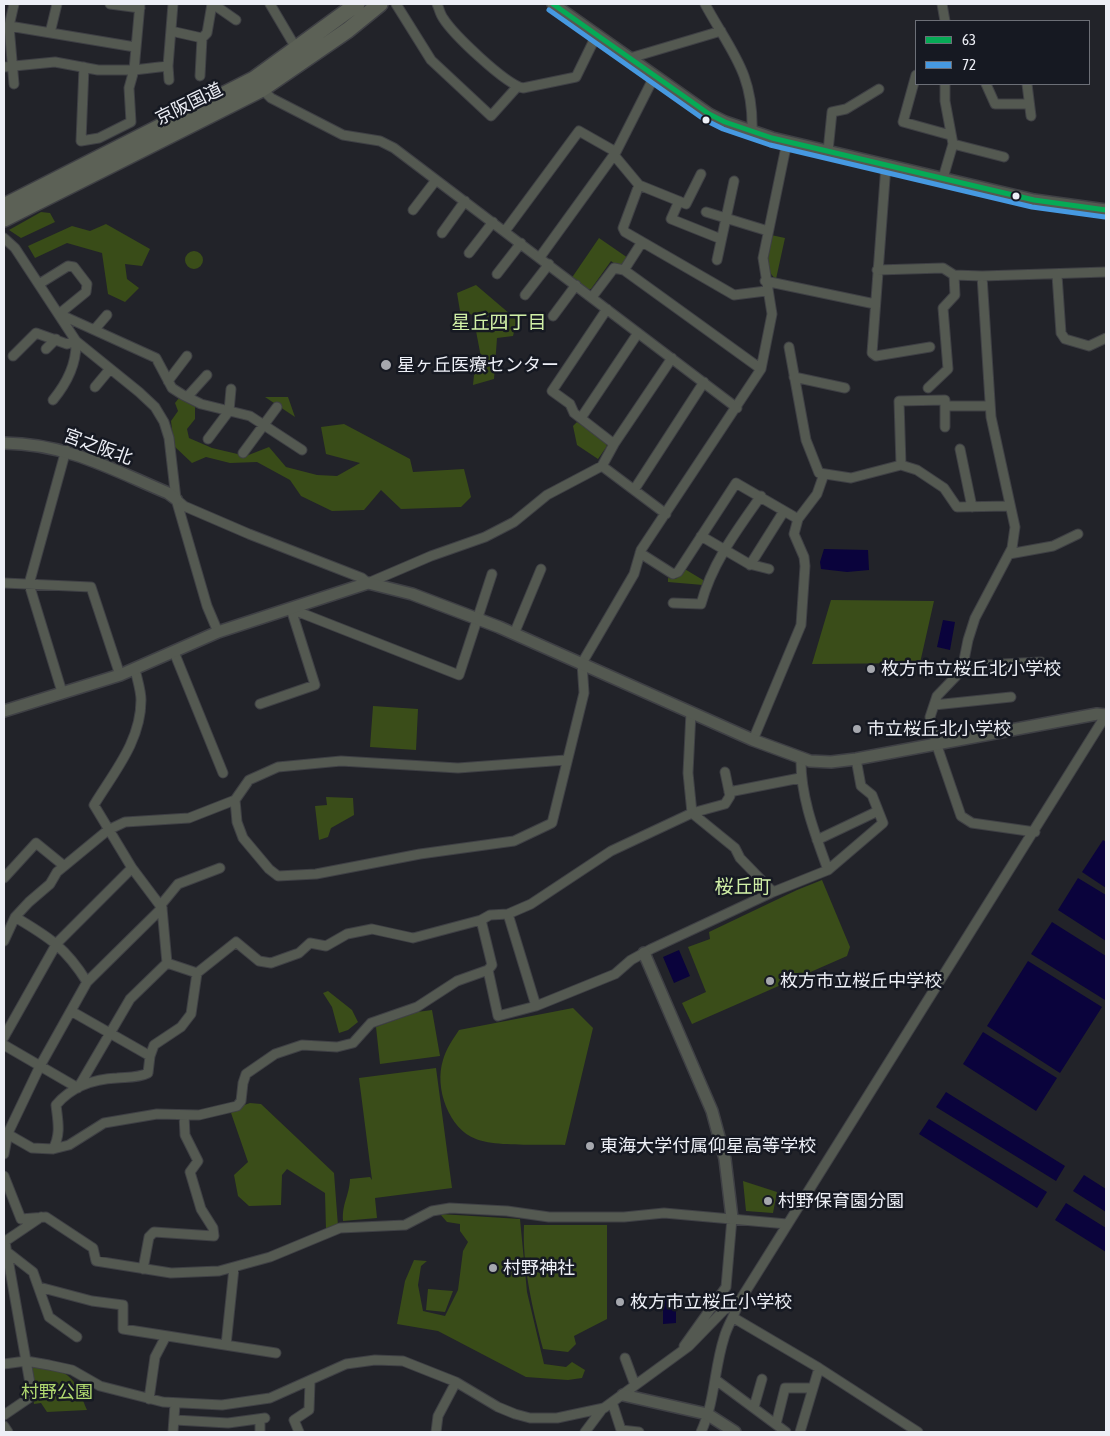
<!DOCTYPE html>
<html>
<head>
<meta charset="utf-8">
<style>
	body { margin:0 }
	#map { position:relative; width:1110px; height:1436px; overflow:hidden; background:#222329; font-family:"Asap Condensed",sans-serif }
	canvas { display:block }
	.frame { position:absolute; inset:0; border:5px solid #edeff6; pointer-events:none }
	.legend { position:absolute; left:915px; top:20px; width:175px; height:65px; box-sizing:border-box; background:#161922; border:1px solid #6c6f77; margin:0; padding:6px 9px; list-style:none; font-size:15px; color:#edeff6 }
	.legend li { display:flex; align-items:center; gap:10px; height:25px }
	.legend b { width:25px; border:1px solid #6c6f77 }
</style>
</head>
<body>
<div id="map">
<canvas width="1110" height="1436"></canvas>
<div class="frame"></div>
<ul class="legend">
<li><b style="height:6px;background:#06aa56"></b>63</li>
<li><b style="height:6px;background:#4699e1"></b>72</li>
</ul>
</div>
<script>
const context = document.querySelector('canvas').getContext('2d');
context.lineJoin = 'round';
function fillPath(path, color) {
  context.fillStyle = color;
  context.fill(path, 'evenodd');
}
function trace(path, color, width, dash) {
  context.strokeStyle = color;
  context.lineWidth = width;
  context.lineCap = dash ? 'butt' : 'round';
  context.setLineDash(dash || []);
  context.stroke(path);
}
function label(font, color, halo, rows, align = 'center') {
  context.font = font + ' "Asap Condensed","Noto Sans JP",sans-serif';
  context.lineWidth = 5;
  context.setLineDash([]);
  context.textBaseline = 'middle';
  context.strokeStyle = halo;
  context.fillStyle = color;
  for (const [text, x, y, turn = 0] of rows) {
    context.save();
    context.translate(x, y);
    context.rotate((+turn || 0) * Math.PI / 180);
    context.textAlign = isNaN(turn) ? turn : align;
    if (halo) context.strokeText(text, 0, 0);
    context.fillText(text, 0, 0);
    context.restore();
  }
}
fillPath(new Path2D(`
	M771,235L785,238L776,279C761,267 767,251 771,235Z
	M599,238L628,258L619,267L611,261L591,289H586L571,279Z
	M185 260a9 9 0 1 1 18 0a9 9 0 1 1-18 0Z
	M265,397H288L295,417Z
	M577,422L604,439L607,446L598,459L577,445L573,426Z
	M683,568L703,580V585L668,582V578L676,579Z
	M831,600L934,601L920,663L812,664Z
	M373,706L418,709L416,750L370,747Z
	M326,797L353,798L354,815L331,828L328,837L319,840L315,806L327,805Z
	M822,880L850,947L847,956L692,1024L682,1003L706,992L688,947L710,939L709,932L797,890Z
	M328,991L352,1010L358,1022L348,1030L339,1033L332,1007L323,993Z
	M573,1008L593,1028L565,1145C542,1144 496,1147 476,1139C449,1129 434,1088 443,1060C446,1049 453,1039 459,1030Z
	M432,1010L440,1056L380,1064L376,1027L417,1012Z
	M436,1068L452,1188L375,1198L377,1218L343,1221C342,1203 349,1197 350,1179L370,1177L372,1180L359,1078Z
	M250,1103L261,1104L334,1173L338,1226L326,1230L325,1193L287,1169L282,1175L281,1205L249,1206L238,1196L234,1175L248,1162L230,1110Z
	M743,1181L777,1192L773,1213L746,1211Z
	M524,1225H607V1319L574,1336L576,1344L568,1352L543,1349C533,1310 522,1266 524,1225Z
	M428,1289L453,1291L445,1312L426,1310Z
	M47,1367C75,1373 77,1386 87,1410L47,1412L41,1403L34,1404L30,1368Z`), '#3a4d19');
fillPath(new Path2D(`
	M41,212L50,213L55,222L21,238L9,230Z
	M106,224L150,249L142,266L125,264L127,279L139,288L125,302L108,294L102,253L67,243L35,258L28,246L72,226L90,231Z
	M476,285L517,320L513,336L497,338L494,379L473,385L474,375L483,368L473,315L460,311L457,293Z
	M179,398L195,407V419L187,429L189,438L212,448L246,456L269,447L286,467L317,475L337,476L360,463L326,454L321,427L344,424L410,459L413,472L464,469L471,497L461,507L401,509L381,490L364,510L332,511L301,496L290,480L257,462L230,463L206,457L192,463L174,446L171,421L178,411L175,403Z
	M440,1214L520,1219L527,1292L544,1364L566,1367L572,1362L585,1370L582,1378L568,1380L526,1377L438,1331L397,1324L405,1281L414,1260L427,1261L421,1266L418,1285L423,1311L445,1316L458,1290L463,1251L468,1242L460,1231V1224L447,1222Z`), '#394c18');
fillPath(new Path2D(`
	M824,549L868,550L869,570L847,572L821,569L820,562Z
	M943,620L955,622L950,650L937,647Z
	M1103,840L1106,842V888L1082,872Z
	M1078,878L1106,895V941L1058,910Z
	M1052,922L1106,956L1105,1000L1031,954Z
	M679,950L690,976L674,983L663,957Z
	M1028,961L1102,1007L1060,1073L987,1026Z
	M983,1032L1057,1078L1036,1111L963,1064Z
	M946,1092L1065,1166L1056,1181L936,1107Z
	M929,1119L1047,1192L1037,1208L919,1134Z
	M1084,1175L1106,1189V1212L1073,1191Z
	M1066,1203L1106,1228V1252L1055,1220Z
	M663,1294H676V1323L663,1324Z`), '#0a033c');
const minor = new Path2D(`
	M110,4L140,8
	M140,4L134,70L168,66
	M213,4L236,20
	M270,4L296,48
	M396,4L431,60L491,116L517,87
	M437,4C439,8 440,14 443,18C453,34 505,84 523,88L576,77L597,34
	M705,4C731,52 754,73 752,132
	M942,4L945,21
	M9,26L135,47
	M171,31L202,38
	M50,33L57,4
	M630,58L721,31
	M4,67L55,62L98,70H134L129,88L131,122L99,138L81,141L84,67
	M916,75L903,122L950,135
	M200,76L202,38L207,33L212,4
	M169,80L168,66L173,4
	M14,84L9,26L14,4
	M986,84L995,104H1029
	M1027,84L1031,116
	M262,89L271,98L343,135L380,141L394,148L737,408
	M953,144L1004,157
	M828,151L832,112L846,109L879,89
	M614,155L639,185L623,228L625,232L734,295L766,291
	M886,165L872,353L876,356L930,347
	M943,178L953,144L945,101V84
	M639,185L686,204L701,174
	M679,201L671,219L721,239
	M413,210L436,180
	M706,212L768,231
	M505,231L579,131L616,152
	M442,233L465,201
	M4,238L15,248L76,341L139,392L155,407L164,422L169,438L176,499L207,606L218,632
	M469,253L493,222
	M540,257L616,152L655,75
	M717,260L734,181
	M624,270L642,242
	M877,270L943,268L954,275L982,276L1106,272
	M497,274L521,243
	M1057,275L1061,333L1065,339L1089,346L1106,338
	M982,276L991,417L1015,527L1012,548L975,618L968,640L962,670L937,696L930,717L936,743L961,816L972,823L1035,832
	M765,281L875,304
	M39,284L68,266L74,267L87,284L86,292L59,314L156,358L172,388L183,395L201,404L250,416L302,450
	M525,295L549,264
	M592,297L614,268L624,270L761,369
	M607,309L552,391L570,404L574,413L614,444
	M553,316L576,285
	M95,329L107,315
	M789,347L806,440L819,473L851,478L901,465L917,470L944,488L957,507L1009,506
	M46,349L56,339
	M13,356L36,333L67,344L76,341C77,363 67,383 53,400
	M794,377L845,388
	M168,381L187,356
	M95,387L110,369
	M928,388L948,369L943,308L955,295L954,275
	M188,396L207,375
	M945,406H990
	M581,418L638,333
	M208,439L229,411L231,389
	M960,449L972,507
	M243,453L277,407
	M901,465L899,401L945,400V427
	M634,490L704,382
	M176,499L184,506L249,534L362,578L368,583L431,556L485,537L514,522L547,495L602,466
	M666,514L602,466L614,444L672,358
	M701,536L749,564L769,569
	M640,553L673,574L678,572L736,483L798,519
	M1009,554L1053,546L1078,534
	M750,565L784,511
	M4,583L91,587L120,675
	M673,603L701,604C712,563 737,530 761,496
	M291,609L459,675L492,574
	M514,634L541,569
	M174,652L223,773
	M963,666L1041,662
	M62,692L29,584L66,450
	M260,704L315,685L291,609
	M934,705L1011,697
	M753,740L801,625L805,566L804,557L794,534L798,519L817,494L824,474
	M801,758C800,796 815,834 828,870
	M729,792L800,778
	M235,800L237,822L243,838L269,869L278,876L316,874L420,854L514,841L552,823L584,693L582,663L634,574L641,550L761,369L772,314L763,258L787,142
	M692,813L735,848L740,858L773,892
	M692,813L725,804L730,796L725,772
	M817,840L878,811
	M4,878L36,843L63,865
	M160,906L178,884L220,868
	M508,914L536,1006
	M15,917C49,937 66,948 87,982
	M4,941L15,917L29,902L50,884L57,872L108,830L125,822L189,818L235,800L249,780L278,767L341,761L458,768L566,760
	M167,963L197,973L236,942L259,961L271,963L299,953L310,943L326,946L347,934L372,929L413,938L481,920
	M488,970L498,1016L536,1006L615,974L631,960L651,949L773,892L828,870L883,823L872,795L861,786L856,759
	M71,1011L150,1056
	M4,1037L57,943L132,868
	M4,1045L78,1088L130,999L167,963L162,908
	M4,1132L32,1148L53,1149L69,1145L104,1123L157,1114L199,1115L237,1106L241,1101L243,1083L246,1074L275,1054L302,1045L337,1047L353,1043L371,1023L417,1007L457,981L488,970L492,965L481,920L490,915L508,914L531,904L611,851L692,813L688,773L691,712
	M53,1149C61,1134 58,1122 56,1105C71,1087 94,1079 117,1078C128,1077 138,1078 148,1073L150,1056L154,1045L181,1027L191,1014L197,973
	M4,1154L8,1133L40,1066L87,982L162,908L132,868L94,805C114,772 141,741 141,700C141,690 137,679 135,669
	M4,1176L21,1219L46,1217L93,1248L96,1261L171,1273L219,1271L270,1257L340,1228L405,1225L432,1211L450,1208L507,1211L549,1217H624L664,1213L787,1224
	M4,1242L41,1217
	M6,1251L33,1272L49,1317L77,1337
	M143,1269L149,1237L154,1232L214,1236L213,1228L201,1209L190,1172L198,1161L185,1135L184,1115
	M39,1287L92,1301L123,1305V1329L276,1353
	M734,1318L819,1368L918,1432
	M226,1345L234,1268
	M684,1346L726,1287L732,1218
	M625,1358L635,1385
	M4,1364L26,1361L49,1365L72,1370L100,1386L163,1402L222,1405L270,1398L346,1364L375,1360L403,1361L456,1382L498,1407L515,1414L530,1418H557L604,1408L689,1346L724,1310L739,1302
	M716,1380L786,1432
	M149,1399L155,1357L166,1336
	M612,1402L621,1430L639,1432
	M754,1407L762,1379
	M4,1415L29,1398L31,1389L5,1242
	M175,1420L228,1423L265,1418
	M776,1424L785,1388H813
	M4,1426L8,1432
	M173,1432L175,1404
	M260,1432V1419
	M299,1432L294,1420L309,1410L310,1382
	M436,1432L438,1416L456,1382
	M585,1432L603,1408
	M701,1432C715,1402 714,1369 724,1338C727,1326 735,1315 739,1302L1106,715
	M800,1432L819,1368`);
const tertiary = new Path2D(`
	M553,4L709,114L725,122L772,138L1034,200L1106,210
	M4,443C68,444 111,469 168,493L176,499
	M4,711L120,675L218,632L368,583L412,594L499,627L753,740L810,761L831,762L856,759L1097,714L1106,715
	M644,953L712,1111L725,1159L732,1218
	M623,1395L707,1414L735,1432`);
const trunk = new Path2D(`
	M4,206L254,79L357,4
	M4,219L262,89L348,30L380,4`);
trace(minor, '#3f4045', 11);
trace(tertiary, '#3f4045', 14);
trace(trunk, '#3f4045', 18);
trace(minor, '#545951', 9);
trace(tertiary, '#545951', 11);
trace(trunk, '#5c6156', 15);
trace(new Path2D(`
	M553,4L709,114L725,122L772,138L1034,200L1106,210`), '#06aa56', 5);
trace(new Path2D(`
	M549,10L705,120L723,129L770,145L1032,207L1105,217`), '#4699e1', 5);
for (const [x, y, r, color] of [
	[706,120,4.5,"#edeff6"],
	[1016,196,4.5,"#edeff6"],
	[386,365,6,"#a6a8ae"],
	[871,669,5,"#a6a8ae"],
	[857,729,5,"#a6a8ae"],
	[770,981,5,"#a6a8ae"],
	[590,1146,5,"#a6a8ae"],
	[768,1201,5,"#a6a8ae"],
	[493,1268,5,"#a6a8ae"],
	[620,1302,5,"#a6a8ae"]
]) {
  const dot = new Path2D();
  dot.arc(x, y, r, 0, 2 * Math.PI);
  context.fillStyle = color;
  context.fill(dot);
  trace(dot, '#161922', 2);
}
label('18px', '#edeff6', '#161922', [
	["京阪国道",189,104,-26],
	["宮之阪北",98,447,20]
]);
label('18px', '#edeff6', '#161922', [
	["星ヶ丘医療センター",397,365],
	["枚方市立桜丘北小学校",881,669],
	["市立桜丘北小学校",867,729],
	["枚方市立桜丘中学校",780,981],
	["東海大学付属仰星高等学校",600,1146],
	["村野保育園分園",778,1201],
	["村野神社",503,1268],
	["枚方市立桜丘小学校",630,1302]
], 'left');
label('18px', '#b1da70', '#161922', [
	["村野公園",57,1392]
]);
label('19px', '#d0efa6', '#161922', [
	["星丘四丁目",499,323],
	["桜丘町",743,887]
]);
</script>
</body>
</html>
